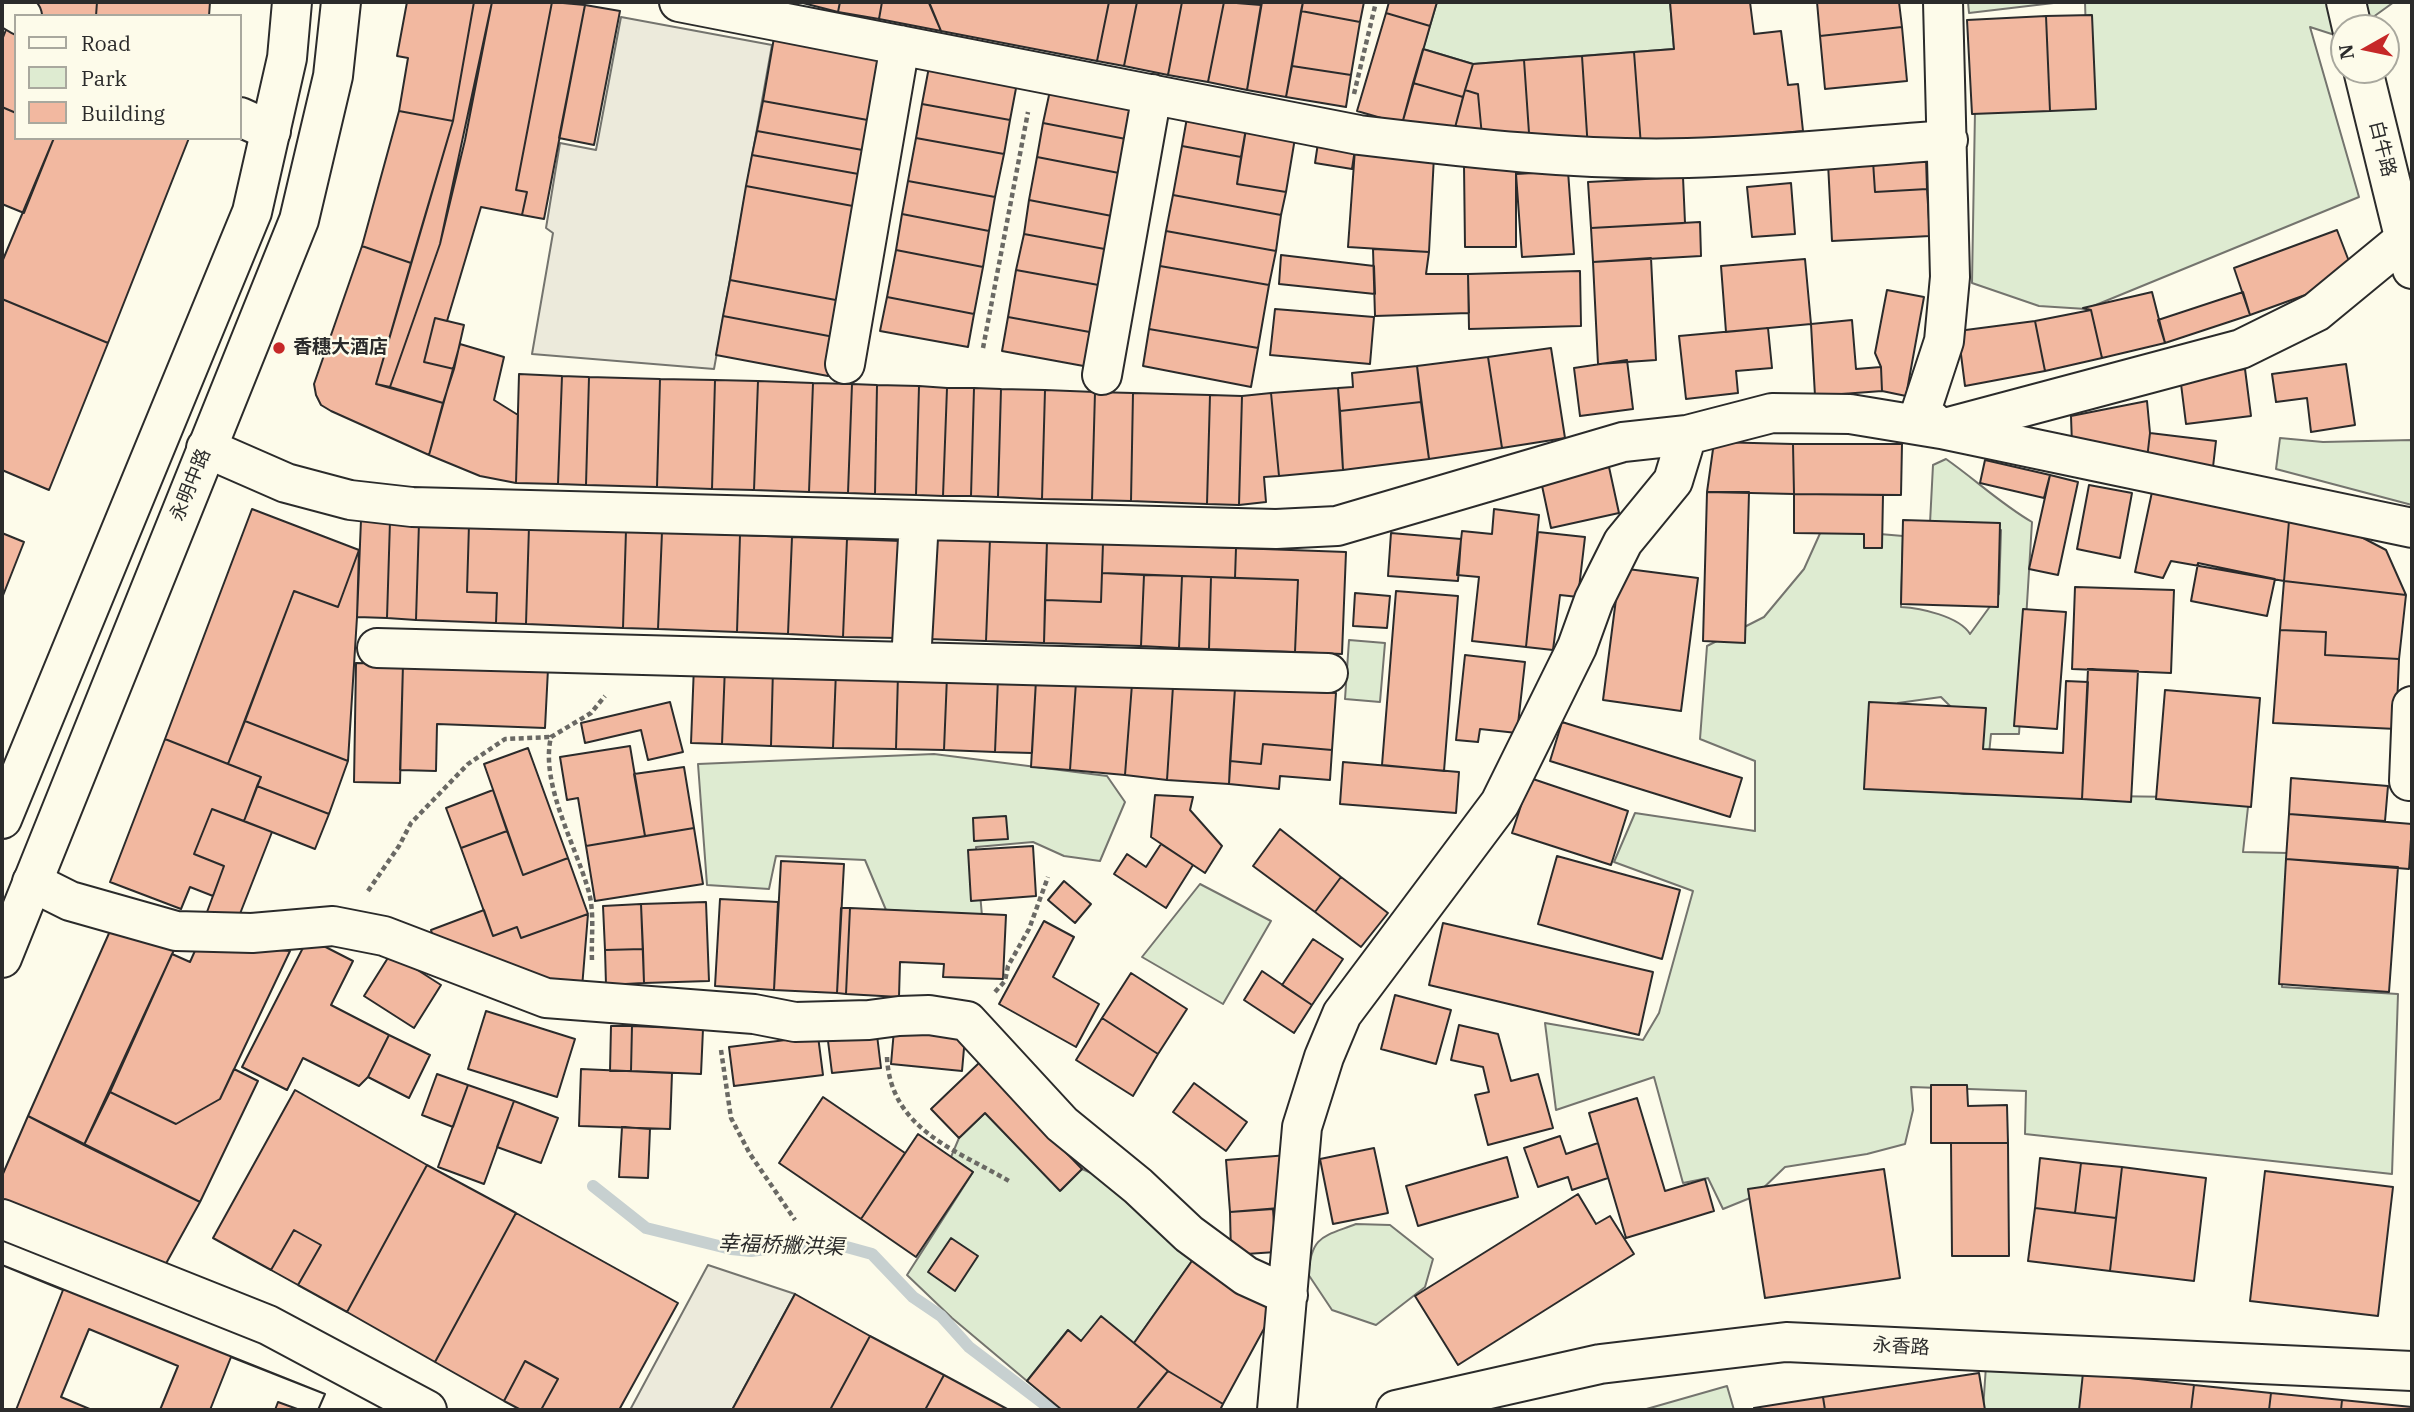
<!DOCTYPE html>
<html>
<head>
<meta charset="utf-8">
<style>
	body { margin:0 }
	#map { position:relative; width:2414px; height:1412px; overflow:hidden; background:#fdfbea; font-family:"IBM Plex Serif",serif }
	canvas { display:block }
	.frame { position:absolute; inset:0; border:4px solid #2b2b2b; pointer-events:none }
	.legend { position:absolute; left:14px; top:14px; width:228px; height:126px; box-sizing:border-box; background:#fdfbea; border:2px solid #a9a89e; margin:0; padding:9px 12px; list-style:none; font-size:21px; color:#2b2b2b }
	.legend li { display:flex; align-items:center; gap:14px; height:35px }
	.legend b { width:35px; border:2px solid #a9a89e }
	.north { position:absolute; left:2330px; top:14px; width:70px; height:70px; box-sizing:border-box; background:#fdfbea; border:2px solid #a9a89e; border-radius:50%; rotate:261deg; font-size:19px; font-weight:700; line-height:28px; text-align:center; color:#2b2b2b }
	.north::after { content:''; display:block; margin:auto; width:24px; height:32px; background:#c62828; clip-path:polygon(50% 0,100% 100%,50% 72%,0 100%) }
</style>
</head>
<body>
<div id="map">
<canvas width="2414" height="1412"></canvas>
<div class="frame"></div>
<ul class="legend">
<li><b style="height:9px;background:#fdfbea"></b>Road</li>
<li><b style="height:19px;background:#deebd1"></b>Park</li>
<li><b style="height:19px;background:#f2b8a0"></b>Building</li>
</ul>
<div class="north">N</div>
</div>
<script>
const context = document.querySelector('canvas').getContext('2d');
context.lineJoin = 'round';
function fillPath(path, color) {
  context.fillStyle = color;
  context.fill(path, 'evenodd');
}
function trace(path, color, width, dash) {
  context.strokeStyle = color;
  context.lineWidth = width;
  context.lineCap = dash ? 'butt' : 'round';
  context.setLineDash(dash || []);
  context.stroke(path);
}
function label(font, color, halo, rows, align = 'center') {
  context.font = font + ' "IBM Plex Serif","Noto Sans SC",serif';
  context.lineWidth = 5;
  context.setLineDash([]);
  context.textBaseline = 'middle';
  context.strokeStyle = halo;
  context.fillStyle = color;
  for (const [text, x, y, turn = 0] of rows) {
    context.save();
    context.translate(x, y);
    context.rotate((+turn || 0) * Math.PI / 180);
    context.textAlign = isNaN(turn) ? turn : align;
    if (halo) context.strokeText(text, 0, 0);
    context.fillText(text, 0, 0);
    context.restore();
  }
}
const green = new Path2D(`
	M1437,2H1670L1674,49L1473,64L1423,49Z
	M1968,2H2062L1969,13Z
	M2085,2H2394L2344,38L2310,27L2359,197L2086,309L2039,306L1972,283L1975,111L2088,99Z
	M2280,438L2323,442L2412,440V505L2276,469Z
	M1946,459C1976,480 2001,504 2032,522L2019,734H1991L1988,764L1969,725L1941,697L1898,703L1896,765L1909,785L1964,794L2249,798L2243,852L2288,853L2282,987L2398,994L2392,1174L2025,1134L2026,1091L1911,1087L1913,1110L1905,1144L1867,1154L1785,1167L1755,1196L1723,1209L1708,1178L1683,1183L1654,1077L1556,1110L1545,1023L1643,1040L1659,1013L1693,891L1614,862L1635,813L1755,831V761L1700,739L1707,646L1764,617L1804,569L1822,529L1903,536L1901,607C1920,608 1959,616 1970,634L1999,594L2001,530L1930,523L1933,465Z
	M1349,640L1385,643L1380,702L1345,699Z
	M934,754L1107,776L1125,802L1100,861L1064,856L1033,842L976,847L982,916L886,910L865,860L776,856L769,889L707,885L698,764Z
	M1200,884L1271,921L1223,1004L1142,957Z
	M985,1113L1061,1190L1082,1169L1112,1182L1194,1258L1134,1343L1081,1341L1068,1330L1027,1381L952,1318L907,1275L973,1172L951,1157L959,1138Z
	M1356,1224L1390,1225L1433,1259L1425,1287L1376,1325L1332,1310L1308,1274C1312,1235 1323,1237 1356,1224Z
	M1987,1351L2090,1356L2083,1410H1983Z
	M1727,1386L1734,1410H1643Z`);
fillPath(green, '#deebd1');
trace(green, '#74746e', 2);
const parking = new Path2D(`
	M621,17L772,45L714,369L532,354L553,233L546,228L560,143L596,150Z
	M708,1265L795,1294L732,1410H630Z`);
fillPath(parking, '#eceadb');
trace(parking, '#74746e', 2);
trace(new Path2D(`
	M593,1186L646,1228L731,1249L751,1251L788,1246H843L872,1254L913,1297L941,1316L969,1347L1052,1410`), '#c7d0d0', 12);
const building = new Path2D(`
	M19,2H97L96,16H43Z
	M97,2H210L209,16H96Z
	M407,2H474L453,121L399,111L408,58L397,56Z
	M474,2H492L465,140L440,244L390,387L376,384L453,121Z
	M492,2H552L516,190L527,192L522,215L481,207L447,321L435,318L424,362L454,369L443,403L390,387L440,244Z
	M552,2L585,5L544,219L522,215L527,192L516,190Z
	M799,2H840L838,12Z
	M840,2H882L879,19L838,12Z
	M882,2H929L941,31L879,19Z
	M1109,2H1137L1124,66L1097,61Z
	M1109,2L1097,61L941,31L929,3Z
	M1137,2H1182L1168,75L1124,66Z
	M1182,2H1224L1208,82L1168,75Z
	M1224,2L1261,5L1247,90L1208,82Z
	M1262,2H1303L1286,97L1247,90Z
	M1303,2H1364L1360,22L1301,11Z
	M1389,2H1437L1430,26L1386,13Z
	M1670,2H1750L1754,34L1781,31L1788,85L1798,84L1803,131L1641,146L1634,52L1674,49Z
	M1817,2H1899L1902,27L1820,36Z
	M585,5L620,11L594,145L559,138Z
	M1301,11L1360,22L1351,75L1292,66Z
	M1386,13L1430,26L1402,124L1357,111Z
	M2092,15L2096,109L2050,111L2046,16Z
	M2046,16L2050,111L1972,114L1967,20Z
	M9,22L16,25V113L2,107V40Z
	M1902,27L1907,81L1825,89L1820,36Z
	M775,32L886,52L873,121L763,101Z
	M1423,49L1473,64L1463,97L1413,83Z
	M1634,52L1641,146L1588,150L1582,56Z
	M1582,56L1588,150L1529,133L1524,60Z
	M1524,60L1529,133L1482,136L1478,94L1465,90L1473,64Z
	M1292,66L1351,75L1346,107L1286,97Z
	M929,67L1017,83L1010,120L922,104Z
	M1413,83L1463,97L1452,139L1402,124Z
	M1051,86L1137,102L1131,140L1043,123Z
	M1465,90L1478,94L1482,136L1452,139Z
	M763,101L873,121L868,151L757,131Z
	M922,104L1010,120L1004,154L916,138Z
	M2,107L16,113V138H54L24,213L2,204Z
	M399,111L453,121L411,263L362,246Z
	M1188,112L1247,123L1241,157L1182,146Z
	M1043,123L1131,140L1124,174L1037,157Z
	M1247,123L1296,132L1286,192L1237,184Z
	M757,131L868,151L864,175L752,155Z
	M54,138H189L108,343L2,299V262Z
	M916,138L1004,154L995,197L908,181Z
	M1318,143L1355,149L1352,169L1315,163Z
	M1182,146L1241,157L1237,184L1286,192L1281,215L1173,195Z
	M1355,149L1434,156L1429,252L1348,247Z
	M752,155L864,175L858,207L746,186Z
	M1037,157L1124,174L1117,217L1029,200Z
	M1926,158L1927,189L1875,192L1873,161Z
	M1873,161L1875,192L1927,189L1930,236L1832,241L1828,163Z
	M1516,164V247H1465L1464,165Z
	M1568,171L1574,254L1522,257L1516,174Z
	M1683,177L1685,223L1591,228L1588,182Z
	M908,181L995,197L989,231L902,214Z
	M1791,183L1795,234L1752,237L1747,187Z
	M746,186L858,207L841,301L730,280Z
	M1173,195L1281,215L1276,251L1166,231Z
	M1029,200L1117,217L1110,250L1024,234Z
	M902,214L989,231L983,267L896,250Z
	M1700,222L1701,256L1593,262L1591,228Z
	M2337,230L2355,277L2250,315L2234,268Z
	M1166,231L1276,251L1269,285L1160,266Z
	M1024,234L1110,250L1104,286L1016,270Z
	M362,246L411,263L376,384L443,403L429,455L331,411L321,405L316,395L314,384Z
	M1373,249L1429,252L1426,274H1468L1469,313L1375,316Z
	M896,250L983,267L974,314L887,297Z
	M1281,255L1374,266L1375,294L1279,284Z
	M1651,258L1656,360L1598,364L1593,262Z
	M1805,259L1811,324L1726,332L1721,266Z
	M1160,266L1269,285L1258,348L1149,329Z
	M1016,270L1104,286L1095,333L1008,317Z
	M1580,271L1581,326L1469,329L1468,274Z
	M730,280L841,301L834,337L723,316Z
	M1887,290L1924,297L1906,396L1882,391L1881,367L1875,353Z
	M2152,292L2165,343L2102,358L2091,310L2083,308Z
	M2243,292L2250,315L2165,343L2158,320Z
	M887,297L974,314L968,347L880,331Z
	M2,299L108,343L49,490L2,470Z
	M1275,309L1374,317L1370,364L1270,355Z
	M2091,310L2102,358L2045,371L2035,321Z
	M723,316L834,337L828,376L716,355Z
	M1008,317L1095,333L1089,367L1002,351Z
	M435,318L464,325L454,369L424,362Z
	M1852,320L1856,369L1881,367L1882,391L1815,396L1811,324Z
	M2035,321L2045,371L1965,386L1958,331Z
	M1768,328L1772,368L1736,371L1738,393L1686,399L1679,336Z
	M1149,329L1258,348L1251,387L1143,366Z
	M460,344L504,357L494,400L518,415L516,483L480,476L429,455Z
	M1551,348L1565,438L1502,448L1488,357Z
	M1488,357L1502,448L1429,459L1417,366Z
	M1627,360L1633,409L1580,416L1574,368Z
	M2346,364L2355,425L2311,432L2307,398L2276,402L2272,374Z
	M1417,366L1421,402L1340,411L1338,388L1353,387L1352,373Z
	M2245,369L2251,416L2186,424L2180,376Z
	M519,374L562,376L558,484L516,483Z
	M562,376L589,377L586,485L558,484Z
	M589,377L660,379L657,487L586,485Z
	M660,379L715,380L712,489L657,487Z
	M715,380L758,381L754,490L712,489Z
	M758,381L813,383L809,492L754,490Z
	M813,383L852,384L848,493L809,492Z
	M852,384L877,385L875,494L848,493Z
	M877,385L919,386L916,495L875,494Z
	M919,386L947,388L943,496L916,495Z
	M947,388H974L971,496H943Z
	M974,388L1001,389L998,497L971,496Z
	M1338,388L1343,470L1279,476L1271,393Z
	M1001,389L1045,390L1042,499L998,497Z
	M1045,390L1095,392L1092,500L1042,499Z
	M1095,392L1133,393L1131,501L1092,500Z
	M1133,393L1210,395L1207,504L1131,501Z
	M1271,393L1279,476L1264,477L1266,502L1239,505L1242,396Z
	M1210,395L1242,396L1239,505L1207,504Z
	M2147,401L2150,433L2147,459L2072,445L2071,416Z
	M1421,402L1429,459L1343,470L1340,411Z
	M2150,433L2216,441L2213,467L2147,459Z
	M1714,442L1793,444L1794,494L1707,492Z
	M1793,444H1902L1901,495L1794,494Z
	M1985,460L2050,475L2044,498L1980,483Z
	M1609,467L1619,513L1551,528L1541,481Z
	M2050,475L2078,482L2058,575L2029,569Z
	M2089,485L2132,493L2120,558L2077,549Z
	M1707,492H1749L1745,643L1703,641Z
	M2152,492L2289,521L2284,581L2171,561L2163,578L2135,572Z
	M1794,494L1883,495L1882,548H1864V534L1794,533Z
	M252,509L359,550L338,607L294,591L228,764L165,739Z
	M1494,509L1539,515L1526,647L1472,641L1479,577L1457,575L1462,531L1492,534Z
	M361,520L390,521L387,618L357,617Z
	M1903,520L2000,523L1998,607L1901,604Z
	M390,521L419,522L416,620L387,618Z
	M2289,521L2344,528L2386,550L2406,595L2284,581Z
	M419,522L469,524L467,592L497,593L496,623L416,620Z
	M469,524L529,526L526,624L496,623L497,593L467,592Z
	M529,526L626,530L623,628L526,624Z
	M626,530L662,532L658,629L623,628Z
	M662,532L740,535L737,632L658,629Z
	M1538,532L1585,537L1578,597L1560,595L1553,650L1526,647Z
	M2,533L24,542L2,598Z
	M1391,533L1461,539L1458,581L1388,576Z
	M740,535L792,537L788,634L737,632Z
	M792,537L847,539L843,637L788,634Z
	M931,537L990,539L986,641L928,639Z
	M847,539L901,541L898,638L843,637Z
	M990,539L1047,541L1044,643L986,641Z
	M1047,541L1103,543L1101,602L1045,600Z
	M1103,543L1236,548L1235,578L1102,573Z
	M1236,548L1346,552L1342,654L1295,652L1298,580L1235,578Z
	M359,550L357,617L348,761L245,721L294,591L338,607Z
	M2198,563L2275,579L2267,616L2191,601Z
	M1620,568L1698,578L1681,711L1603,700Z
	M1102,573L1144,575L1141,646L1044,643L1045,600L1101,602Z
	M1144,575L1182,576L1179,648L1141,646Z
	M1182,576L1211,577L1209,649L1179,648Z
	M1211,577L1298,580L1295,652L1209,649Z
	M2284,581L2406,595L2399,659L2325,655L2326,632L2280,630Z
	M2075,587L2174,590L2171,673L2072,669Z
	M1396,591L1458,596L1444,771L1382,765Z
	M1355,593L1390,596L1387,628L1353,626Z
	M2023,609L2066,612L2057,729L2014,726Z
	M2280,630L2326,632L2325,655L2399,659L2396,729L2273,723Z
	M1465,655L1525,662L1517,733L1480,729L1478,742L1456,740Z
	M356,663L403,664L400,783L354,782Z
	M403,664L548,669L545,728L437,724L436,771L400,770Z
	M694,665L725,666L722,744L691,743Z
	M725,666L773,668L771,746L722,744Z
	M773,668L836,671L833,748L771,746Z
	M2088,669L2138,671L2131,802L2082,799Z
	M836,671L898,674L896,749L833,748Z
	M898,674L947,676L944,750L896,749Z
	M947,676L998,678L995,752L944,750Z
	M998,678L1036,680L1032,753L995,752Z
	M1036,680L1076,682L1070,770L1031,767Z
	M2066,681L2088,682L2082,799L1864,789L1869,702L1986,708L1983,749L2063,753Z
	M1076,682L1132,684L1125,775L1070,770Z
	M1132,684L1173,686L1167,780L1125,775Z
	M1173,686L1235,688L1229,784L1167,780Z
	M1235,688L1336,693L1332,750L1263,744L1261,764L1230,761Z
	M2165,690L2260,698L2251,807L2156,799Z
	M670,702L683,752L648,760L641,730L585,743L581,723Z
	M245,721L348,761L329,814L257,786L261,777L228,764Z
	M1562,722L1742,778L1730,817L1550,761Z
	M165,739L261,777L244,821L212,809L194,854L224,866L213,896L190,887L181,909L110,882Z
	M1263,744L1332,750L1330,780L1280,776L1279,789L1229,784L1230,761L1261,764Z
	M630,746L645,836L586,846L578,798L567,800L560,757Z
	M528,748L568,858L523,875L484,764Z
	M1343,762L1459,772L1456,813L1340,804Z
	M684,767L694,828L645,836L634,774Z
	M1530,778L1628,811L1611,865L1512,833Z
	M2291,778L2388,786L2385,821L2289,814Z
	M257,786L329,814L315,849L244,821Z
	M493,790L507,831L461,848L446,808Z
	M1155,795L1193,797L1190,810L1222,846L1205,873L1151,837Z
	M212,809L272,832L236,924L207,912L224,866L194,854Z
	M2289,814L2412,824L2409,869L2286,859Z
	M1006,816L1008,839L974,841L973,818Z
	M694,828L703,884L595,901L586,846Z
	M1280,829L1341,877L1315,912L1253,866Z
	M507,831L523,875L568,858L588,914L521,938L517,927L493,936L461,848Z
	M1161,844L1193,865L1166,908L1114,874L1127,854L1146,867Z
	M1033,846L1036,896L971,901L968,850Z
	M1557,856L1680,890L1662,959L1538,924Z
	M2286,859L2398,867L2389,992L2279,984Z
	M781,861L844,864L837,993L774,990Z
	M1341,877L1388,913L1361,947L1315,912Z
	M1064,881L1091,904L1075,923L1048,900Z
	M720,899L778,902L774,990L715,986Z
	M706,902L709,981L644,983L641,904Z
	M641,904L643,949L605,950L603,906Z
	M841,908H850L846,994L837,993Z
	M850,908L1006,915L1003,979L943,977L944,964L900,962L899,997L846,994Z
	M484,910L493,936L517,927L521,938L588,914L582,988L533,984L434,942L431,930Z
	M1044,921L1074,937L1053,977L1099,1004L1076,1047L999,1004Z
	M114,922L174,950L84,1145L28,1116Z
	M1443,923L1653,972L1639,1035L1429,985Z
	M308,938L353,961L331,1005L389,1035L368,1077L359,1086L303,1058L287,1090L242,1067Z
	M1313,939L1343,959L1312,1005L1282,985Z
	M198,944L290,951L220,1099L176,1124L110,1092L172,954L190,962Z
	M643,949L644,983L606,985L605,950Z
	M391,953L441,985L414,1028L364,996Z
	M1262,971L1312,1005L1294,1033L1244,1000Z
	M1131,973L1187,1009L1158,1054L1102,1018Z
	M1395,995L1451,1010L1436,1064L1381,1049Z
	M486,1011L575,1039L557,1097L468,1069Z
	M1102,1018L1158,1054L1133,1096L1076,1060Z
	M1459,1025L1498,1034L1511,1081L1538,1074L1553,1128L1488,1145L1475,1095L1489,1092L1483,1067L1451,1060Z
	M611,1026H632L631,1071H610Z
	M632,1026L703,1029L701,1074L631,1071Z
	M894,1030L965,1037L962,1071L891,1064Z
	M389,1035L430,1055L409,1098L368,1077Z
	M877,1035L881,1068L832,1073L828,1041Z
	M818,1036L823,1075L734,1086L729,1047Z
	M979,1063L1082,1169L1060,1191L985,1113L959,1138L931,1109Z
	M234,1069L258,1081L200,1202L84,1145L110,1092L176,1124L220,1099Z
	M581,1069L672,1073L670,1129L579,1126Z
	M437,1074L468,1085L453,1127L422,1115Z
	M1194,1083L1247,1122L1226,1151L1173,1112Z
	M468,1085L514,1101L484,1184L438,1167Z
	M1931,1085H1967L1968,1106L2007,1105L2008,1143H1931Z
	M295,1090L427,1165L347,1312L298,1285L321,1245L294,1230L271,1270L213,1238Z
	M823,1097L905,1153L861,1219L779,1163Z
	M1637,1098L1665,1191L1705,1179L1714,1211L1626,1238L1589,1113Z
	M514,1101L558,1118L541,1163L497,1147Z
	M28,1116L200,1202L158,1278L2,1205V1176Z
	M622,1127L650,1129L648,1178L619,1177Z
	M918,1134L973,1172L916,1257L861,1219Z
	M1560,1136L1566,1154L1598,1143L1608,1178L1572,1190L1568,1177L1538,1187L1524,1148Z
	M1951,1143H2008L2009,1256H1952Z
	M1374,1148L1388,1213L1333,1224L1320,1159Z
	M1288,1155L1292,1207L1230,1212L1226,1160Z
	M1507,1157L1518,1197L1418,1226L1406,1186Z
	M2040,1158L2081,1163L2075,1213L2035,1208Z
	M2081,1163L2122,1167L2116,1218L2075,1213Z
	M427,1165L516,1213L435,1362L347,1312Z
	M2122,1167L2206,1178L2194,1281L2110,1271Z
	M1884,1169L1900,1278L1765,1298L1748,1189Z
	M2265,1171L2393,1187L2378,1316L2250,1301Z
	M1578,1194L1596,1224L1610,1216L1634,1254L1458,1365L1415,1296Z
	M2035,1208L2116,1218L2110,1271L2028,1261Z
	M1273,1209L1276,1252L1231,1255L1230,1212Z
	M516,1213L678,1303L619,1410H541L558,1379L525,1361L504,1401L435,1362Z
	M294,1230L321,1245L298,1285L271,1270Z
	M951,1238L978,1256L955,1291L928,1272Z
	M1194,1258L1278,1303L1223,1404L1168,1371L1134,1343Z
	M2,1265L325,1394L318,1410H2Z
	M2,1265L63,1290L16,1410H2Z
	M795,1294L870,1336L830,1410H732Z
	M1101,1316L1168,1371L1136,1410H1062L1027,1381L1068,1330L1081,1341Z
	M89,1329L178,1366L160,1410H92L61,1397Z
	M870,1336L944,1375L925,1410H830Z
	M231,1357L325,1394L318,1410H300L278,1402L275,1410H210Z
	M525,1361L558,1379L541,1410H521L504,1401Z
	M1168,1371L1223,1404L1220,1410H1136Z
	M1979,1373L1985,1410H1825L1823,1397Z
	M2083,1373L2194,1385L2191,1410H2079Z
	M944,1375L1009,1410H925Z
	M2194,1385L2271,1393L2269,1410H2191Z
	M2271,1393L2342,1400L2341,1410H2269Z
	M1823,1397L1825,1410H1755L1754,1408Z
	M2342,1400L2412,1407V1410H2341Z`);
fillPath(building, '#f2b8a0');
trace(building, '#2b2b2b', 2);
const minor = new Path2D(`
	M679,2L1359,135C1468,148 1578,161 1688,158C1774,156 1861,146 1948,140
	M1943,2L1950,277L1944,341L1921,411L1941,429L2412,528
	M2346,2L2352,28
	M2,4L22,16
	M2363,70L2412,269
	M240,117L271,131
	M845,364L900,45
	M1102,375L1152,94
	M206,448L286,483L350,500L412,507L1276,529L1337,526L1623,442L1687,435L1772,413L1850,414L1941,429L2241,349L2316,312L2412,233
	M377,648L1328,673
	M911,662L919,520
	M2409,781L2412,706
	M32,882L70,901L176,931L252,933L333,926L384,936L546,998L754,1014L795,1022L869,1020L899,1016L929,1015L967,1021L1062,1124L1138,1186L1189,1234L1246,1276L1288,1295
	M2,1219L268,1325L427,1410
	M1277,1410L1302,1127L1324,1057L1342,1014L1500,803L1577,647L1594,600L1623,542L1673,481L1687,435`);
const major = new Path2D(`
	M2,819L252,212L287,58L292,2
	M2,958L299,220L333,76L341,2
	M1396,1410L1600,1364L1786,1342L2412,1371`);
trace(minor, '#2b2b2b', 42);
trace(major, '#2b2b2b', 42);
trace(new Path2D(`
	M1354,94L1376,2
	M983,348L1028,112
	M368,891L399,846L411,823L468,764L505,739L551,737
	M592,960C591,936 595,912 588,889C575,844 540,783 551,737L591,713L605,696
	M995,992L1005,981L1008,966L1029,929L1048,877
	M721,1050L731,1118L750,1154L795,1220
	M887,1057C890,1129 956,1150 1009,1181`), '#6a6964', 4.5, [5, 3.5]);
trace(minor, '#fdfbea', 38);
trace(major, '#fdfbea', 38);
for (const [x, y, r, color] of [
	[279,348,7,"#c62828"]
]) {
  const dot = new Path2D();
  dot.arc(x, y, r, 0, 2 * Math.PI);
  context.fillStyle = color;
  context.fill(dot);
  trace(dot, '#fdfbea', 2.5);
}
label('19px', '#2b2b2b', '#fdfbea', [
	["白牛路",2382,149,76],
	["永明中路",191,485,-68],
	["永香路",1901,1347,3]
]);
label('bold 19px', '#2b2b2b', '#fdfbea', [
	["香穗大酒店",293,348]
], 'left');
label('italic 21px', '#2b2b2b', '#fdfbea', [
	["幸福桥撇洪渠",781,1246,2]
]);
</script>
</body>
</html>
